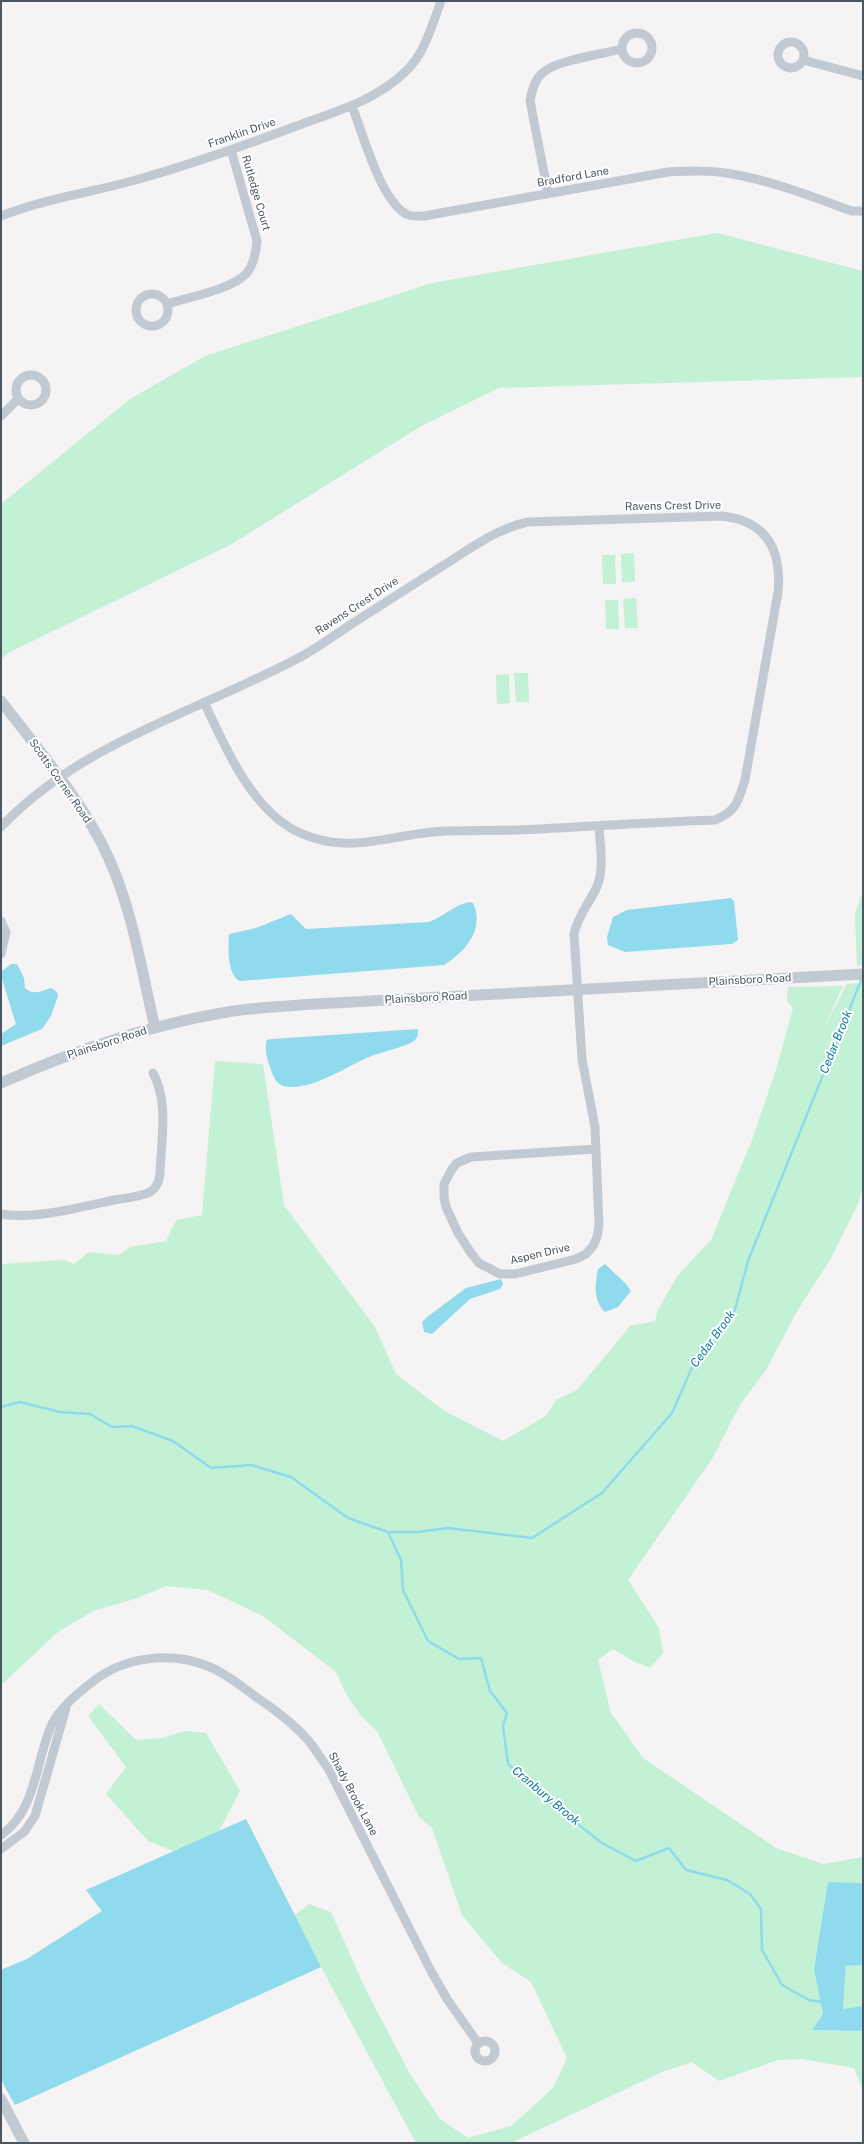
<!DOCTYPE html>
<html>
<head>
<meta charset="utf-8">
<style>
	body { margin:0 }
	#map { position:relative; width:864px; height:2144px; overflow:hidden; background:#f5f3f3; font-family:"Public Sans",sans-serif }
	canvas { display:block }
	.frame { position:absolute; inset:0; border:2px solid #4a5661; pointer-events:none }
</style>
</head>
<body>
<div id="map">
<canvas width="864" height="2144"></canvas>
<div class="frame"></div>
</div>
<script>
const context = document.querySelector('canvas').getContext('2d');
context.lineJoin = 'round';
function fillPath(path, color) {
  context.fillStyle = color;
  context.fill(path, 'evenodd');
}
function trace(path, color, width, dash) {
  context.strokeStyle = color;
  context.lineWidth = width;
  context.lineCap = dash ? 'butt' : 'round';
  context.setLineDash(dash || []);
  context.stroke(path);
}
function label(font, color, halo, rows, align = 'center') {
  context.font = font + ' "Public Sans",sans-serif';
  context.lineWidth = 4;
  context.setLineDash([]);
  context.textBaseline = 'middle';
  context.strokeStyle = halo;
  context.fillStyle = color;
  for (const [text, x, y, turn = 0] of rows) {
    context.save();
    context.translate(x, y);
    context.rotate((+turn || 0) * Math.PI / 180);
    context.textAlign = isNaN(turn) ? turn : align;
    if (halo) context.strokeText(text, 0, 0);
    context.fillText(text, 0, 0);
    context.restore();
  }
}
fillPath(new Path2D(`
	M717,233L863,271V377L499,388L423,425L230,545L10,652L1,659V504L130,399L205,356L432,283Z
	M634,553L635,582H622L621,554Z
	M602,555H615L616,584H603Z
	M636,598L638,628H625L623,599Z
	M605,600H618L619,629H606Z
	M514,673H528L529,702H516Z
	M509,674L510,703L497,704L496,675Z
	M863,891V965L857,966L855,913Z
	M863,983V1187L858,1204L831,1258L796,1313L766,1370L741,1403L712,1459L628,1580L659,1628L663,1653L650,1668L633,1661L613,1649L598,1660L611,1713L643,1758L776,1848L823,1864L863,1857V1883L829,1882L814,1969L823,2014L812,2030L863,2031V2090L854,2068L802,2059L778,2060L719,2081L692,2062L662,2072L511,2143H416L321,1967L15,2105L1,2080V1970L27,1959L102,1911L86,1890L175,1852L148,1841L106,1794L126,1767L88,1716L99,1704L136,1740L162,1738L185,1731L206,1733L240,1791L219,1831L246,1819L295,1915L309,1904L331,1912L366,1990L410,2074L440,2119L468,2138L511,2126L553,2088L567,2058L531,1982L502,1963L462,1915L432,1828L419,1817L377,1731L361,1716L345,1692L336,1672L263,1616L208,1590L166,1586L138,1598L93,1611L58,1632L1,1685V1264L64,1260L74,1264L89,1252L119,1255L130,1247L166,1241L176,1220L202,1215L215,1061L263,1064L284,1205L375,1327L396,1374L443,1410L503,1441L546,1416L556,1400L577,1390L630,1326L655,1321L658,1310L678,1275L711,1240L752,1140L776,1070L793,1008L787,1001L788,987L843,986L823,1030L847,984Z
	M863,1965V2006L843,2009L846,1966Z`), '#c3f1d5');
fillPath(new Path2D(`
	M731,898L734,901L738,940L732,944L625,952L608,945L607,937L613,917L627,910Z
	M470,902L473,903C485,929 466,951 444,965L240,981C227,975 228,947 229,934L256,928L291,914L306,929L429,922C443,917 455,904 470,902Z
	M11,964H17L24,978L25,988C33,996 41,991 51,988L57,992L58,996L51,1016L42,1029L1,1046V1034L16,1024L2,979V971Z
	M418,1029C418,1034 418,1037 415,1040C409,1046 378,1053 369,1057C347,1066 305,1095 281,1085C275,1082 272,1073 270,1067C267,1059 264,1048 267,1040L272,1039Z
	M605,1264L626,1284L631,1291L618,1307L605,1312C593,1301 595,1283 598,1269Z
	M501,1279L503,1284L500,1289L470,1299L432,1334L424,1332L422,1322L427,1317L466,1288Z
	M246,1819L321,1967L15,2105L1,2080V1970L27,1959L102,1911L86,1890Z
	M828,1882L863,1883V1965L846,1966L843,2009L863,2006V2031L812,2030L823,2014L814,1969Z`), '#90daee');
trace(new Path2D(`
	M1,1407L20,1402L60,1412L90,1414L112,1427L132,1426L173,1441L211,1468L251,1465L291,1477L348,1518L388,1532L401,1560L403,1590L428,1641L459,1659L481,1658L490,1691L507,1713L503,1726L508,1764L537,1792L602,1843L636,1861L669,1848L686,1870L727,1880L750,1894L761,1909L762,1950L782,1985L809,2000L821,2002V2000
	M388,1532H418L448,1528L532,1538L602,1493L672,1413L694,1363L734,1313L748,1261L862,978`), '#90daee', 2.5);
trace(new Path2D(`
	M622 48a15 15 0 1 1 30 0a15 15 0 1 1-30 0Z
	M778 55a13 13 0 1 1 26 0a13 13 0 1 1-26 0Z
	M803,60L863,76
	M352,106C363,134 380,199 406,214C410,217 419,216 424,216L668,172C689,171 711,170 732,174C773,181 813,197 852,211H863
	M548,193L530,101C532,90 535,78 545,71C560,60 602,54 622,49
	M1,216C44,199 88,193 132,181C190,165 246,145 302,124C338,111 378,99 406,71C425,53 432,25 441,1
	M136 310a16 16 0 1 1 32 0a16 16 0 1 1-32 0Z
	M167,304C189,297 231,290 247,273C254,264 256,252 257,241L231,150
	M16 390a15 15 0 1 1 30 0a15 15 0 1 1-30 0Z
	M1,416L18,399
	M1,827C82,741 203,710 304,655C320,646 335,635 350,625C381,605 413,585 444,565C471,548 496,529 528,522L722,516C767,521 782,550 778,592L745,780C738,801 737,811 715,820C656,822 598,826 540,829C509,831 477,830 446,831C392,833 351,857 298,832C251,809 225,747 204,702
	M1,921L6,932L1,954
	M596,1149L471,1157L457,1163L452,1169L444,1184V1197L446,1207L458,1233L471,1253L479,1263L500,1274H515L576,1259L586,1254L593,1246L597,1237L599,1225L595,1127L582,1059L574,934C579,912 591,902 598,884C604,866 600,845 599,826
	M1,1214C32,1220 82,1207 114,1200C125,1198 140,1197 150,1192C157,1188 159,1182 160,1174C161,1141 169,1102 153,1073
	M1,1835C38,1809 35,1759 53,1722C61,1707 78,1693 91,1683C124,1656 171,1651 210,1667C227,1674 241,1686 256,1697C274,1709 292,1722 307,1739C315,1748 321,1759 328,1768L431,1971L447,1999L478,2043
	M1,1849L24,1832L35,1816L66,1708
	M475 2051a10 10 0 1 1 20 0a10 10 0 1 1-20 0Z`), '#c1cad2', 9);
trace(new Path2D(`
	M1,701C40,752 84,802 110,861C133,913 142,972 155,1028
	M1,1083C75,1050 153,1024 233,1011C260,1007 288,1006 315,1004L863,974
	M1,2099L24,2143`), '#c1cad2', 11);
label('11px', '#4a5661', '#fff', [
	["Franklin Drive",242,133,-19],
	["Bradford Lane",573,177,-10],
	["Rutledge Court",256,193,74],
	["Ravens Crest Drive",673,506,-1],
	["Ravens Crest Drive",357,606,-33],
	["Scotts Corner Road",60,781,55],
	["Plainsboro Road",750,980,-3],
	["Plainsboro Road",426,998,-3],
	["Plainsboro Road",107,1043,-18],
	["Aspen Drive",540,1254,-13],
	["Shady Brook Lane",353,1794,62]
]);
label('italic 12px', '#0c7c9b', '#fff', [
	["Cedar Brook",836,1042,-68],
	["Cedar Brook",713,1339,-54],
	["Cranbury Brook",546,1796,40]
]);
</script>
</body>
</html>
